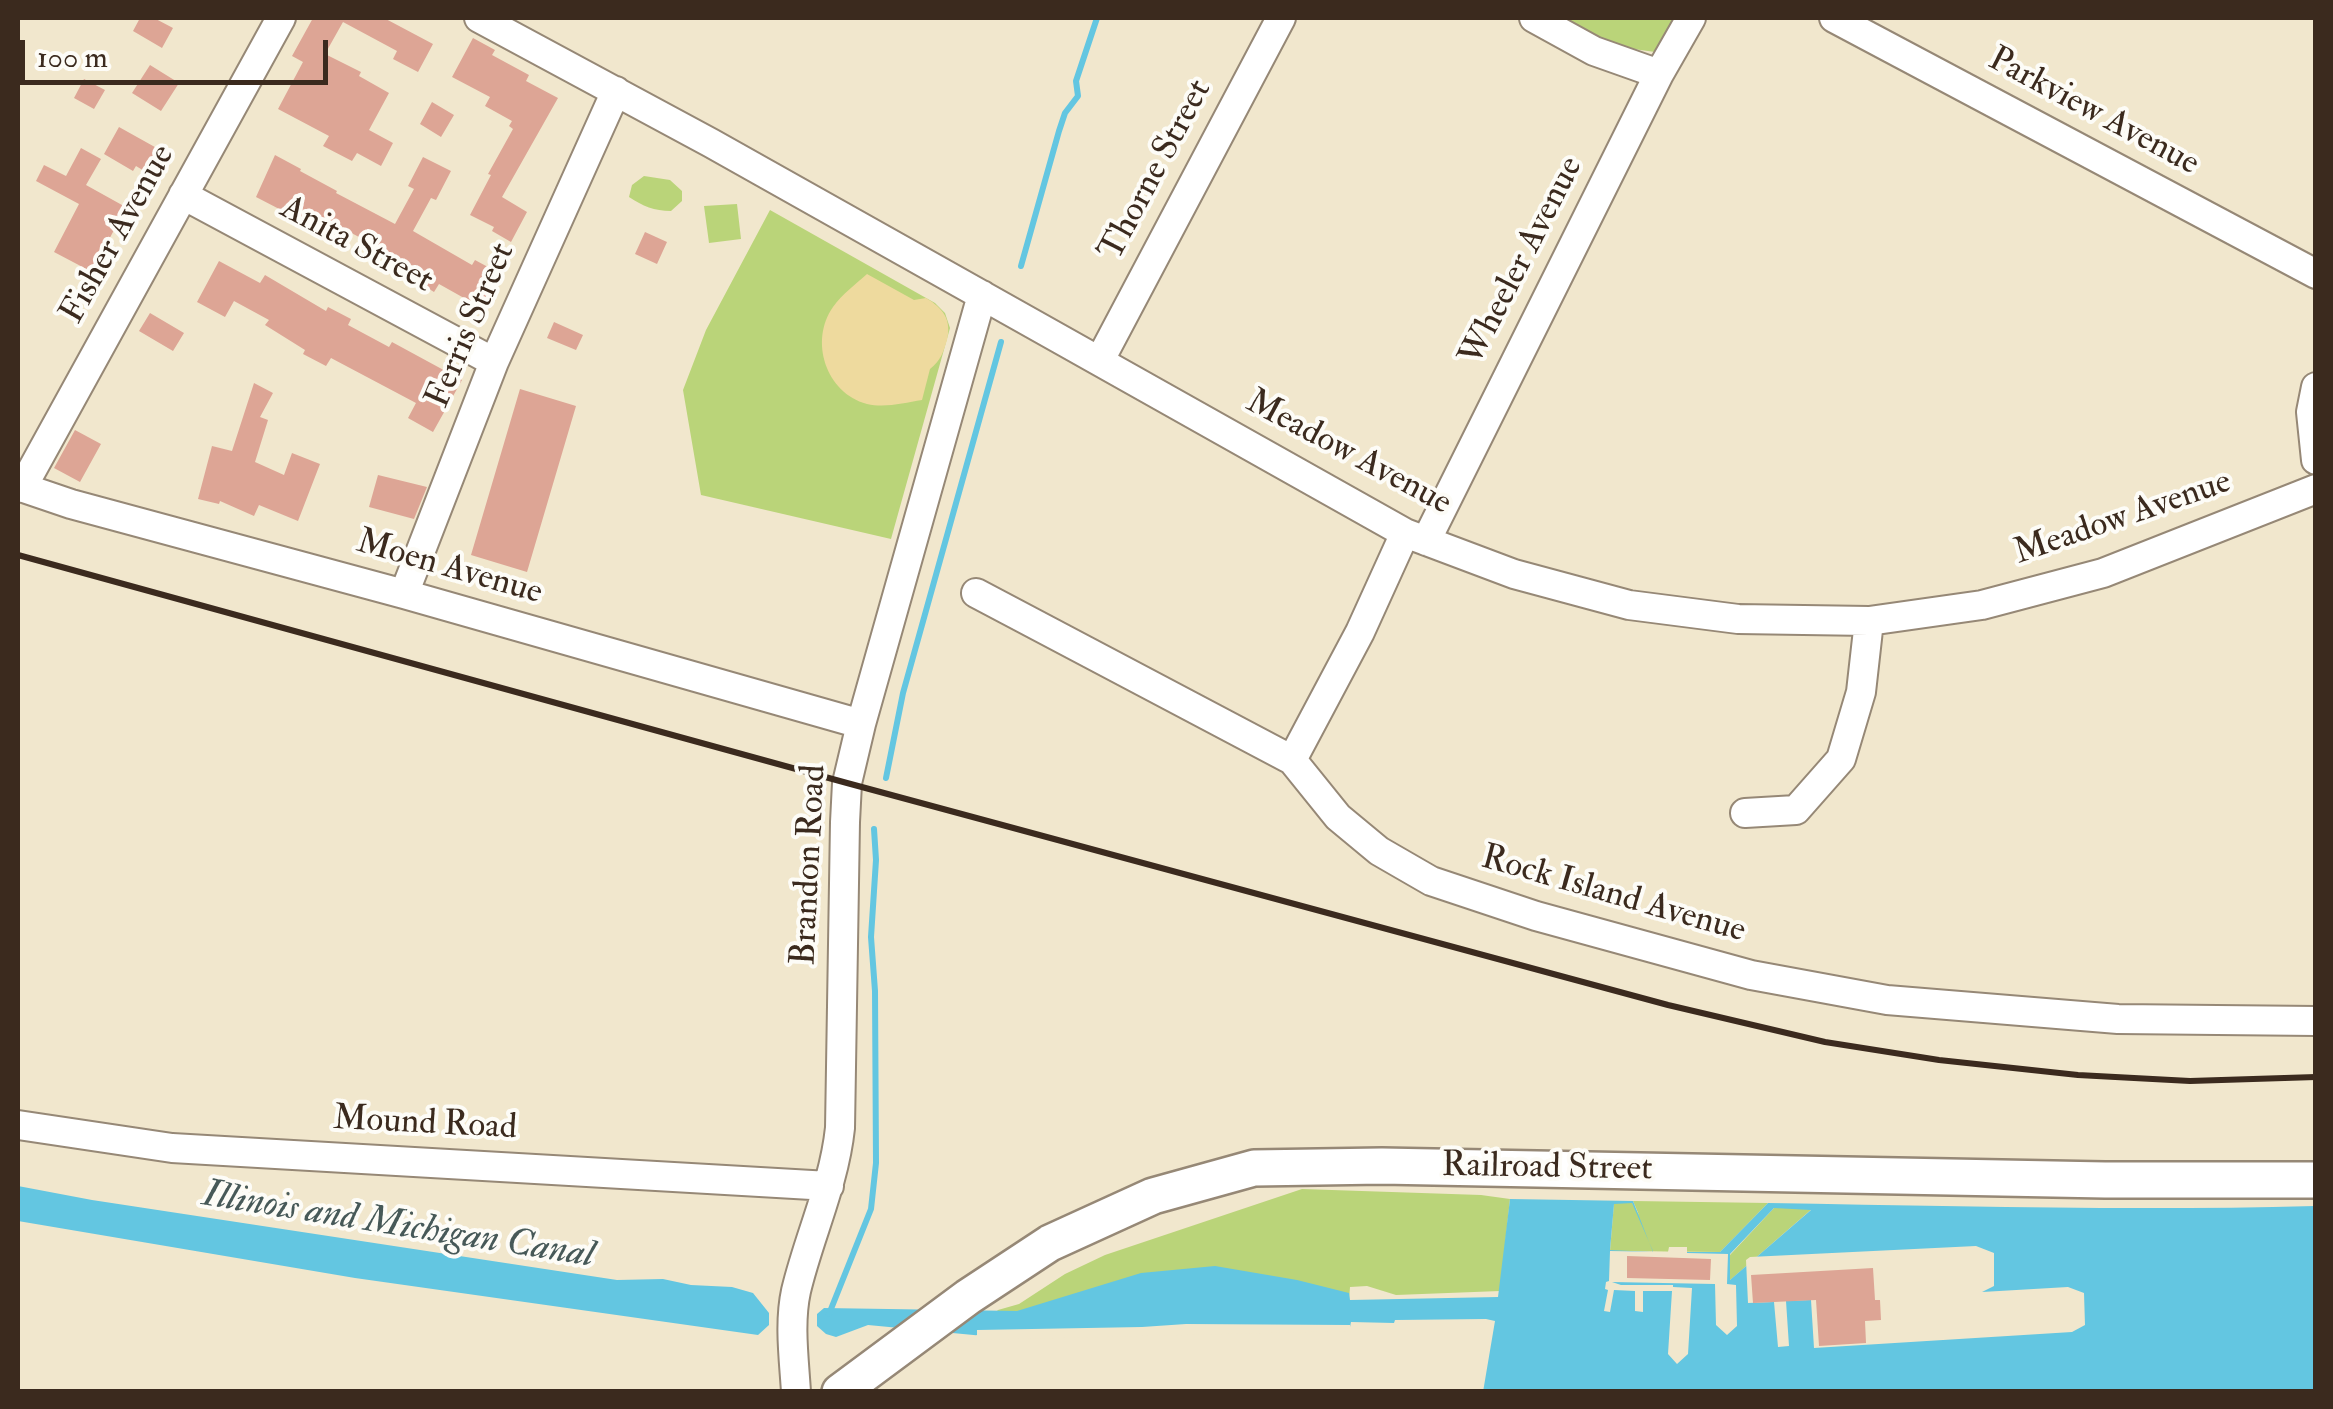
<!DOCTYPE html>
<html>
<head>
<meta charset="utf-8">
<style>
	body { margin:0 }
	#map { position:relative; width:2333px; height:1409px; overflow:hidden; background:#f1e7cd; font-family:"IM FELL Double Pica",serif }
	canvas { display:block }
	.frame { position:absolute; inset:0; border:20px solid #3b2a1e; pointer-events:none }
	.scale { position:absolute; left:20px; top:40px; width:308px; height:45px; box-sizing:border-box; border:5px solid #3b2a1e; border-top:0; padding-left:12px; font-size:30px; line-height:35px; white-space:nowrap; color:#3b2a1e; -webkit-text-stroke:8px #fdfcf7; paint-order:stroke }
</style>
</head>
<body>
<div id="map">
<canvas width="2333" height="1409"></canvas>
<div class="frame"></div>
<div class="scale">100 m</div>
</div>
<script>
const context = document.querySelector('canvas').getContext('2d');
context.lineJoin = 'round';
function fillPath(path, color) {
  context.fillStyle = color;
  context.fill(path, 'evenodd');
}
function trace(path, color, width, dash) {
  context.strokeStyle = color;
  context.lineWidth = width;
  context.lineCap = dash ? 'butt' : 'round';
  context.setLineDash(dash || []);
  context.stroke(path);
}
function label(font, color, halo, rows, align = 'center') {
  context.font = font + ' "IM FELL Double Pica",serif';
  context.lineWidth = 8;
  context.setLineDash([]);
  context.textBaseline = 'middle';
  context.strokeStyle = halo;
  context.fillStyle = color;
  for (const [text, x, y, turn = 0] of rows) {
    context.save();
    context.translate(x, y);
    context.rotate((+turn || 0) * Math.PI / 180);
    context.textAlign = isNaN(turn) ? turn : align;
    if (halo) context.strokeText(text, 0, 0);
    context.fillText(text, 0, 0);
    context.restore();
  }
}
fillPath(new Path2D(`
	M1559,18H1673L1655,52L1612,46Z
	M644,176L670,180L682,191V201L671,211C654,211 643,206 629,197L632,185Z
	M737,204L741,239L709,243L704,206Z
	M770,210L935,303L945,313L950,328L891,539L701,495L683,390L706,330Z
	M1302,1189L1481,1195L1510,1199L1500,1291L1396,1295L1367,1286L1350,1287L1349,1300L977,1330L998,1310L1019,1304L1065,1274L1105,1255Z
	M1633,1201L1768,1203L1720,1252L1610,1251L1614,1203H1632L1639,1215Z
	M1774,1208H1813L1729,1281L1730,1255Z`), '#bad479');
fillPath(new Path2D(`
	M867,274L914,300L926,298C943,308 952,320 947,340C943,353 941,360 930,369L922,400C904,403 885,408 867,404C826,393 809,341 833,307C842,294 856,284 867,274Z`), '#eeda9e');
fillPath(new Path2D(`
	M18,1186L92,1200L617,1280L663,1279L691,1285L732,1287L753,1293L769,1313V1325L758,1335L355,1278L18,1221Z
	M1510,1199L1633,1201L1653,1252H1720L1768,1203C1951,1206 2133,1211 2315,1206V1391L1483,1392L1495,1321L1486,1319L1395,1320L1394,1323L1351,1322L1350,1327L984,1336L868,1325L836,1337L826,1334L817,1326V1314L824,1308L1017,1311L1141,1273L1215,1266L1297,1280L1349,1293L1350,1300L1498,1297ZM1632,1203L1653,1251L1652,1252L1610,1250L1614,1204ZM1774,1208L1811,1210L1730,1280V1254Z`), '#63c6e1');
fillPath(new Path2D(`
	M1976,1246L1994,1253V1286L1982,1292L2068,1287L2084,1293L2085,1325L2072,1332L1814,1348L1811,1300L1786,1301L1789,1346L1778,1347L1774,1302L1748,1303L1746,1260L1750,1257Z
	M1669,1247H1687V1253L1728,1254L1727,1284L1736,1285L1737,1326L1727,1335L1716,1325L1715,1284L1612,1282L1621,1285H1673V1287L1692,1288L1688,1354L1677,1364L1668,1354L1672,1291H1643V1312L1635,1311V1291L1614,1290L1610,1312L1604,1311L1608,1290L1605,1289L1606,1282L1609,1281L1610,1251L1668,1252Z
	M1186,1324L1350,1325V1331H1353L971,1340L977,1335V1330L1142,1327Z`), '#f1e7cd');
trace(new Path2D(`
	M1021,266L1059,131L1065,113L1078,96L1076,81L1097,18
	M886,778L903,693L1001,342
	M829,1314L871,1209L876,1163L875,991L871,937L876,860L874,829`), '#63c6e1', 6);
fillPath(new Path2D(`
	M140,18H154L173,28L162,48L133,31Z
	M313,18H384L433,44L418,72L393,59L397,51L343,22L325,54L361,72L359,76L389,93L369,130L393,143L381,166L357,153L352,161L323,146L329,136L278,109L303,62L292,56Z
	M473,38L495,50L492,55L529,75L526,81L558,98L502,197L527,212L511,242L492,231L494,227L470,215L491,175L488,174L513,129L509,126L512,121L485,106L490,97L452,77Z
	M150,65L179,83L161,111L132,93Z
	M84,79L105,90L94,109L74,98Z
	M432,102L454,115L441,137L420,124Z
	M119,127L162,151L149,174L136,166L133,171L104,154Z
	M81,148L101,159L86,185L131,210L119,233L114,230L92,272L54,252L79,204L36,181L44,165L66,176Z
	M275,155L301,169L300,171L337,191L336,193L395,224L414,189L408,186L423,157L451,171L436,200L431,198L413,231L472,265L475,260L499,273L480,307L439,284L434,292L418,282L424,272L318,215L312,226L256,197Z
	M645,232L667,242L657,264L635,254Z
	M219,261L260,283L265,275L326,311L328,307L351,319L348,325L389,347L392,342L462,380L433,432L408,418L416,403L331,358L326,366L303,354L305,350L265,325L269,320L234,301L225,317L197,302Z
	M150,313L184,333L173,351L139,331Z
	M554,322L583,335L576,350L547,338Z
	M254,383L273,393L260,417L268,420L255,462L284,475L292,453L320,464L298,521L259,505L254,516L220,501L219,504L198,499L212,446L232,451Z
	M520,389L576,406L527,572L471,555Z
	M75,430L101,444L80,482L54,468Z
	M378,475L427,487L414,519L369,507Z
	M1627,1256L1711,1259L1710,1280L1627,1278Z
	M1873,1268L1875,1300H1880L1881,1320L1865,1321L1866,1343L1819,1346L1816,1300L1753,1303L1751,1275Z`), '#dda595');
const minor = new Path2D(`
	M479,18L711,143L1405,533L1514,574L1629,605L1738,619L1869,621L1982,605L2103,573L2316,489
	M1534,18L1594,51L1659,74
	M1834,18L2316,274
	M183,195L494,362
	M1100,360L1281,18
	M2316,387L2311,412L2316,460
	M18,486L71,504L404,594L861,724
	M22,488L281,18
	M1426,541L1659,74L1691,18
	M976,593L1292,760L1338,817L1379,851L1431,881L1536,916L1751,975L1887,1000L2118,1019L2316,1021
	M404,594L494,362L616,91
	M1292,760L1360,632L1405,533
	M1745,813L1796,810L1841,759L1861,692L1869,621
	M18,1125L172,1148L829,1186
	M796,1392C794,1359 789,1323 796,1291C809,1236 834,1185 840,1128L845,822L847,783L861,724L982,295`);
const major = new Path2D(`
	M840,1392L968,1297L1050,1243L1153,1196L1254,1168L1382,1166L2105,1180H2316`);
trace(minor, '#968876', 32);
trace(major, '#968876', 40);
trace(minor, '#fff', 28);
trace(major, '#fff', 35);
trace(new Path2D(`
	M18,555L847,783L1668,1005L1825,1042L1939,1060L2078,1075L2190,1081L2316,1077`), '#3b2a1e', 6);
label('35px', '#3b2a1e', '#fdfcf7', [
	["Parkview Avenue",2093,113,28],
	["Thorne Street",1157,171,-62],
	["Fisher Avenue",119,235,-61],
	["Anita Street",356,246,28],
	["Wheeler Avenue",1523,262,-63],
	["Ferris Street",472,326,-67],
	["Meadow Avenue",1348,454,28],
	["Meadow Avenue",2123,519,-19],
	["Moen Avenue",449,569,16],
	["Brandon Road",811,865,-87],
	["Rock Island Avenue",1613,896,16],
	["Mound Road",425,1125,3],
	["Railroad Street",1547,1169,1]
]);
label('italic 38px', '#475958', '#fdfcf7', [
	["Illinois and Michigan Canal",398,1227,9]
]);
</script>
</body>
</html>
